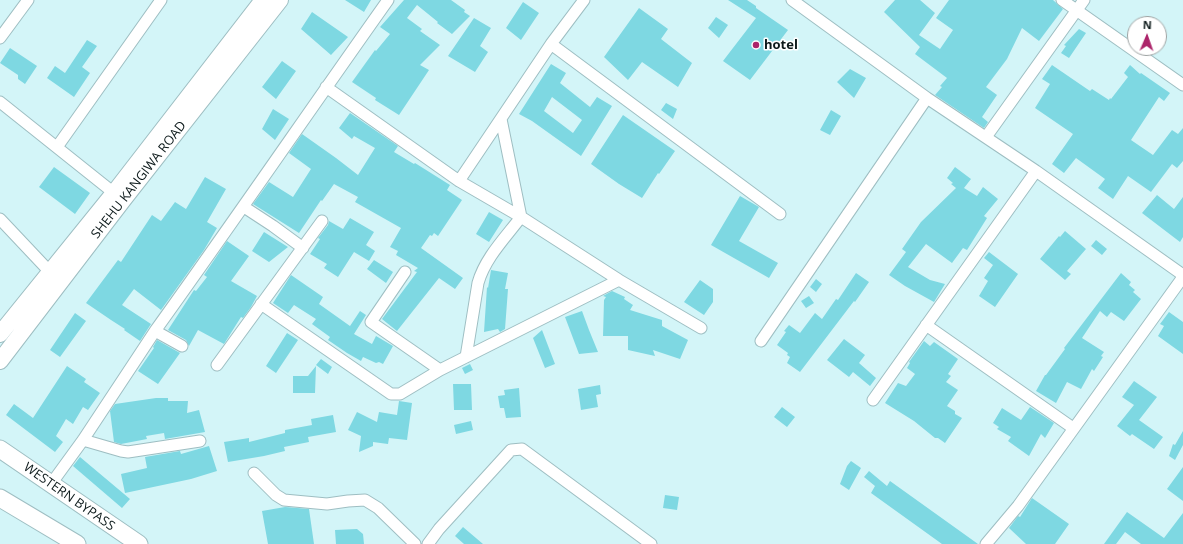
<!DOCTYPE html>
<html>
<head>
<meta charset="utf-8">
<style>
	body { margin:0 }
	#map { position:relative; width:1183px; height:544px; overflow:hidden; background:#d3f5f8; font-family:"Open Sans",sans-serif }
	canvas { display:block }
	.north { position:absolute; left:1127px; top:16px; width:40px; height:40px; box-sizing:border-box; background:#fff; border:1px solid #9ea3a3; border-radius:50%; rotate:2deg; font-size:11px; font-weight:700; line-height:16px; text-align:center; color:#0c191a }
	.north::after { content:''; display:block; margin:auto; width:14px; height:18px; background:#ac246a; clip-path:polygon(50% 0,100% 100%,50% 72%,0 100%) }
</style>
</head>
<body>
<div id="map">
<canvas width="1183" height="544"></canvas>
<div class="north">N</div>
</div>
<script>
const context = document.querySelector('canvas').getContext('2d');
context.lineJoin = 'round';
function fillPath(path, color) {
  context.fillStyle = color;
  context.fill(path, 'evenodd');
}
function trace(path, color, width, dash) {
  context.strokeStyle = color;
  context.lineWidth = width;
  context.lineCap = dash ? 'butt' : 'round';
  context.setLineDash(dash || []);
  context.stroke(path);
}
function label(font, color, halo, rows, align = 'center') {
  context.font = font + ' "Open Sans",sans-serif';
  context.lineWidth = 3;
  context.setLineDash([]);
  context.textBaseline = 'middle';
  context.strokeStyle = halo;
  context.fillStyle = color;
  for (const [text, x, y, turn = 0] of rows) {
    context.save();
    context.translate(x, y);
    context.rotate((+turn || 0) * Math.PI / 180);
    context.textAlign = isNaN(turn) ? turn : align;
    if (halo) context.strokeText(text, 0, 0);
    context.fillText(text, 0, 0);
    context.restore();
  }
}
fillPath(new Path2D(`
	M345,0H371L364,12Z
	M404,0H451L465,10L464,12L470,16L452,34L437,23L438,22L417,5L407,18L422,29L420,31L440,45L420,65L429,70L399,115L375,100L376,98L352,82L375,50L376,51L390,34L380,27Z
	M728,0H747L756,6V8L788,30L750,80L723,61L756,18Z
	M895,0H920L935,13L919,35L940,49L953,30L936,18L949,0H1053L1063,9L1039,41L1022,28L1007,59L986,87L997,95L982,117L988,122L984,128L935,95L942,87L940,86L947,78L915,54L920,47L884,12Z
	M523,2L539,13L521,40L506,28Z
	M639,8L668,29L661,39L692,63L678,87L642,62L628,80L604,57Z
	M312,12L348,37L331,55L301,29Z
	M716,17L728,25L719,38L708,28Z
	M474,18L491,28L480,46L488,52L475,72L448,56Z
	M1079,29L1086,33L1069,58L1061,53L1066,46L1064,45Z
	M87,40L97,46L82,67L90,73L74,97L47,78L55,66L65,73Z
	M10,48L37,66L25,84L18,79V75L0,63Z
	M282,61L296,71L276,99L262,87Z
	M551,64L566,73L560,83L590,107L597,97L612,106L581,156L532,121L519,114ZM552,97L582,120L573,133L544,111Z
	M1052,65L1090,91L1092,89L1109,100L1110,98L1111,99L1128,77L1124,73L1130,65L1140,74L1141,73L1170,93L1164,101L1159,97L1131,140L1153,155L1172,130L1178,134L1183,128V161L1177,168L1172,164L1151,192L1128,176L1113,199L1098,188L1105,179L1076,158L1064,173L1052,164L1073,134L1035,108L1050,84L1042,79Z
	M850,69L866,78L854,98L837,82Z
	M666,103L677,109L673,119L661,110Z
	M273,109L289,119L275,140L262,129Z
	M831,110L841,116L830,135L820,130Z
	M350,113L398,146L394,152L414,164L415,163L450,185L447,190L462,200L438,236L434,233L432,236L430,235L421,248L463,278L455,289L439,278L397,331L382,319L417,272L414,271L418,268L396,255L398,251L390,247L401,228L355,202L358,197L334,184L322,201L321,200L299,233L253,204L269,182L293,197L311,169L289,153L302,134L336,158L358,175L375,148L354,136L352,139L339,128Z
	M623,115L675,151L659,174L658,173L642,198L619,184L591,164Z
	M54,167L90,193L75,214L39,187Z
	M955,167L971,179L964,188L977,196L983,187L998,199L984,216L987,218L967,250L963,248L952,263L926,244L908,267L930,280L945,284L934,302L905,286L889,275L906,252L902,249L921,222L956,188L951,184L953,183L947,178Z
	M205,177L226,189L207,222L217,228L204,250L161,310L134,289L122,305L151,324L140,341L124,330L125,329L111,320L86,303L118,260L121,262L152,215L161,221L175,202L186,209Z
	M1157,195L1174,209L1183,197V237L1180,242L1142,213Z
	M740,196L759,207L739,241L778,263L769,278L711,245Z
	M489,212L503,220L489,242L476,234Z
	M350,218L374,232L366,245L375,251L369,261L354,252L338,277L324,268L327,264L310,254L320,239L318,238L328,225L329,221L343,229Z
	M1065,231L1086,249L1067,271L1071,274L1065,280L1040,259L1059,236L1060,237Z
	M264,232L288,247L269,262L252,251Z
	M1096,240L1107,249L1102,255L1091,246Z
	M227,241L249,256L231,281L257,296L251,307L243,318L241,317L224,344L198,330L189,346L186,340L168,330L194,290L196,291L207,277L204,275Z
	M989,252L1018,274L995,307L979,296L988,281L984,278L993,265L984,258Z
	M374,260L393,272L386,283L367,269Z
	M491,270L508,273L505,289H508L505,329L500,332L498,329L484,332L487,287L488,288Z
	M856,273L869,282L855,302L854,301L800,372L787,363L790,357L787,355L788,353L777,345L786,332L784,331L789,325L800,333L815,313L822,319L836,299L838,300Z
	M1121,273L1131,282L1129,285L1135,290L1133,292L1141,299L1124,321L1111,312L1107,317L1100,311L1082,338L1104,352L1101,356L1103,357L1094,371L1092,369L1081,389L1067,382L1056,403L1036,391L1045,375H1046L1065,349L1064,348Z
	M291,275L323,297L319,304L350,326L360,311L366,315L354,334L372,344L376,336L393,346L383,364L379,362L376,363L363,357L361,361L347,353L328,340L330,337L312,324L316,319L294,305L288,313L273,303Z
	M816,279L822,284L816,292L810,287Z
	M700,280L713,289V302L704,315L684,302Z
	M612,291L625,297L624,299L633,305L630,310L662,320V326L688,340L680,359L653,350L655,356L628,350V336H603L604,300L606,297L603,296Z
	M809,296L814,303L806,308L801,301Z
	M582,311L589,330L598,352L579,354L565,317Z
	M1169,312L1183,322V354L1158,336L1164,326L1160,324Z
	M75,313L86,321L60,357L50,350Z
	M542,330L555,364L545,368L533,338Z
	M287,333L298,340L276,373L266,366Z
	M844,339L865,355L859,363L876,378L870,386L853,372L849,377L827,360Z
	M157,340L180,353L158,384L138,371L154,348L153,347Z
	M924,341L930,346L934,342L958,359L948,374L951,376L946,382L958,390L947,406L955,411V414L962,418L945,443L938,438H935L914,421L885,403L898,383L906,386L915,374L907,368L910,363L909,362Z
	M321,359L332,367L328,374L316,365Z
	M470,364L473,370L465,374L462,368Z
	M67,366L86,379L84,382L100,393L88,410L83,407L73,424L66,419L56,436L63,442L55,452L6,415L14,404L33,418Z
	M316,366L315,393H293V376H308Z
	M1134,381L1157,397L1139,420L1163,437L1154,449L1132,434L1130,436L1117,426L1134,405L1122,397Z
	M453,384H471L472,410H454Z
	M600,385L601,394L596,395L598,407L581,410L578,389Z
	M519,388L521,417L506,418L504,408H500L498,396L505,395L504,390Z
	M156,398H168V401H188L187,413L199,410L205,432L165,439L164,433L146,436L147,439L121,444L114,442L110,411L115,404Z
	M399,401L412,403L407,440L389,438L388,444L373,442V446L359,452L361,436L348,430L357,412L377,422L379,412L397,415Z
	M782,407L795,417L787,427L774,417Z
	M1030,407L1054,423L1045,438L1041,434L1029,456L1008,441L1011,437L997,429L999,427L993,423L1002,408L1021,420Z
	M333,415L336,432L308,437L309,442L284,447L285,451L264,456L228,462L224,442L249,438V442L285,433V430L312,425L311,419Z
	M471,421L473,430L456,434L454,425Z
	M1183,431V445L1175,460L1169,456L1173,444L1175,445Z
	M209,446L217,471L191,479L125,493L121,474L147,468L145,457L180,451L181,454Z
	M80,457L130,499L122,508L73,466Z
	M851,461L861,468L849,490L840,484L847,466Z
	M1183,467V501L1167,489Z
	M869,471L887,486L890,481L978,544H942L871,493L875,486L864,477Z
	M665,495L679,497L677,510L663,508Z
	M1032,498L1069,524L1055,544H1026L1009,528L1018,516L1020,517Z
	M285,507L309,509L314,544H268L262,511Z
	M1127,512L1164,538L1183,513V544H1141L1125,532L1116,544H1104Z
	M463,527L483,544H464L455,536Z
	M357,529L363,534L364,544H336L335,530Z`), '#7ed8e2');
const street = new Path2D(`
	M792,0L927,98L1036,171L1183,275
	M1062,0L1183,85
	M0,38L28,0
	M551,44L780,214
	M326,87L459,181L521,217L619,280L701,328
	M0,102L114,193
	M986,137L1084,0
	M57,147L161,0
	M459,181L551,44L584,0
	M244,207L273,226L303,248
	M0,219L50,272
	M405,272L371,322L440,370
	M261,304L391,394H400L440,370L619,280
	M926,325L1073,428
	M155,331C234,221 310,110 388,0
	M761,341L927,98
	M466,357L478,283C485,258 505,238 521,217L501,119
	M217,365L322,221
	M873,400L1036,171
	M83,440L121,451L128,452L200,441
	M254,473L276,495L284,500L327,504L348,501L365,500L378,508L415,544
	M51,484L83,440L155,331L182,346
	M428,544L439,529L511,450L522,449L651,544
	M986,544L1018,506L1183,277`);
const secondary = new Path2D(`
	M0,334L114,193L263,0
	M0,361L123,200L280,0`);
const primary = new Path2D(`
	M0,449L139,544
	M0,498L77,544`);
trace(street, '#9ebec2', 13);
trace(secondary, '#9ebec2', 18);
trace(primary, '#9ebec2', 19);
trace(street, '#fff', 11);
trace(secondary, '#fff', 16);
trace(primary, '#fff', 17);
for (const [x, y, r, color] of [
	[756,45,4,"#ac246a"]
]) {
  const dot = new Path2D();
  dot.arc(x, y, r, 0, 2 * Math.PI);
  context.fillStyle = color;
  context.fill(dot);
  trace(dot, '#fff', 1.5);
}
label('bold 13px', '#0c191a', '#fff', [
	["hotel",764,45]
], 'left');
label('13px', '#0c191a', '#fff', [
	["SHEHU KANGIWA ROAD",139,180,-52],
	["WESTERN BYPASS",69,497,35]
]);
</script>
</body>
</html>
